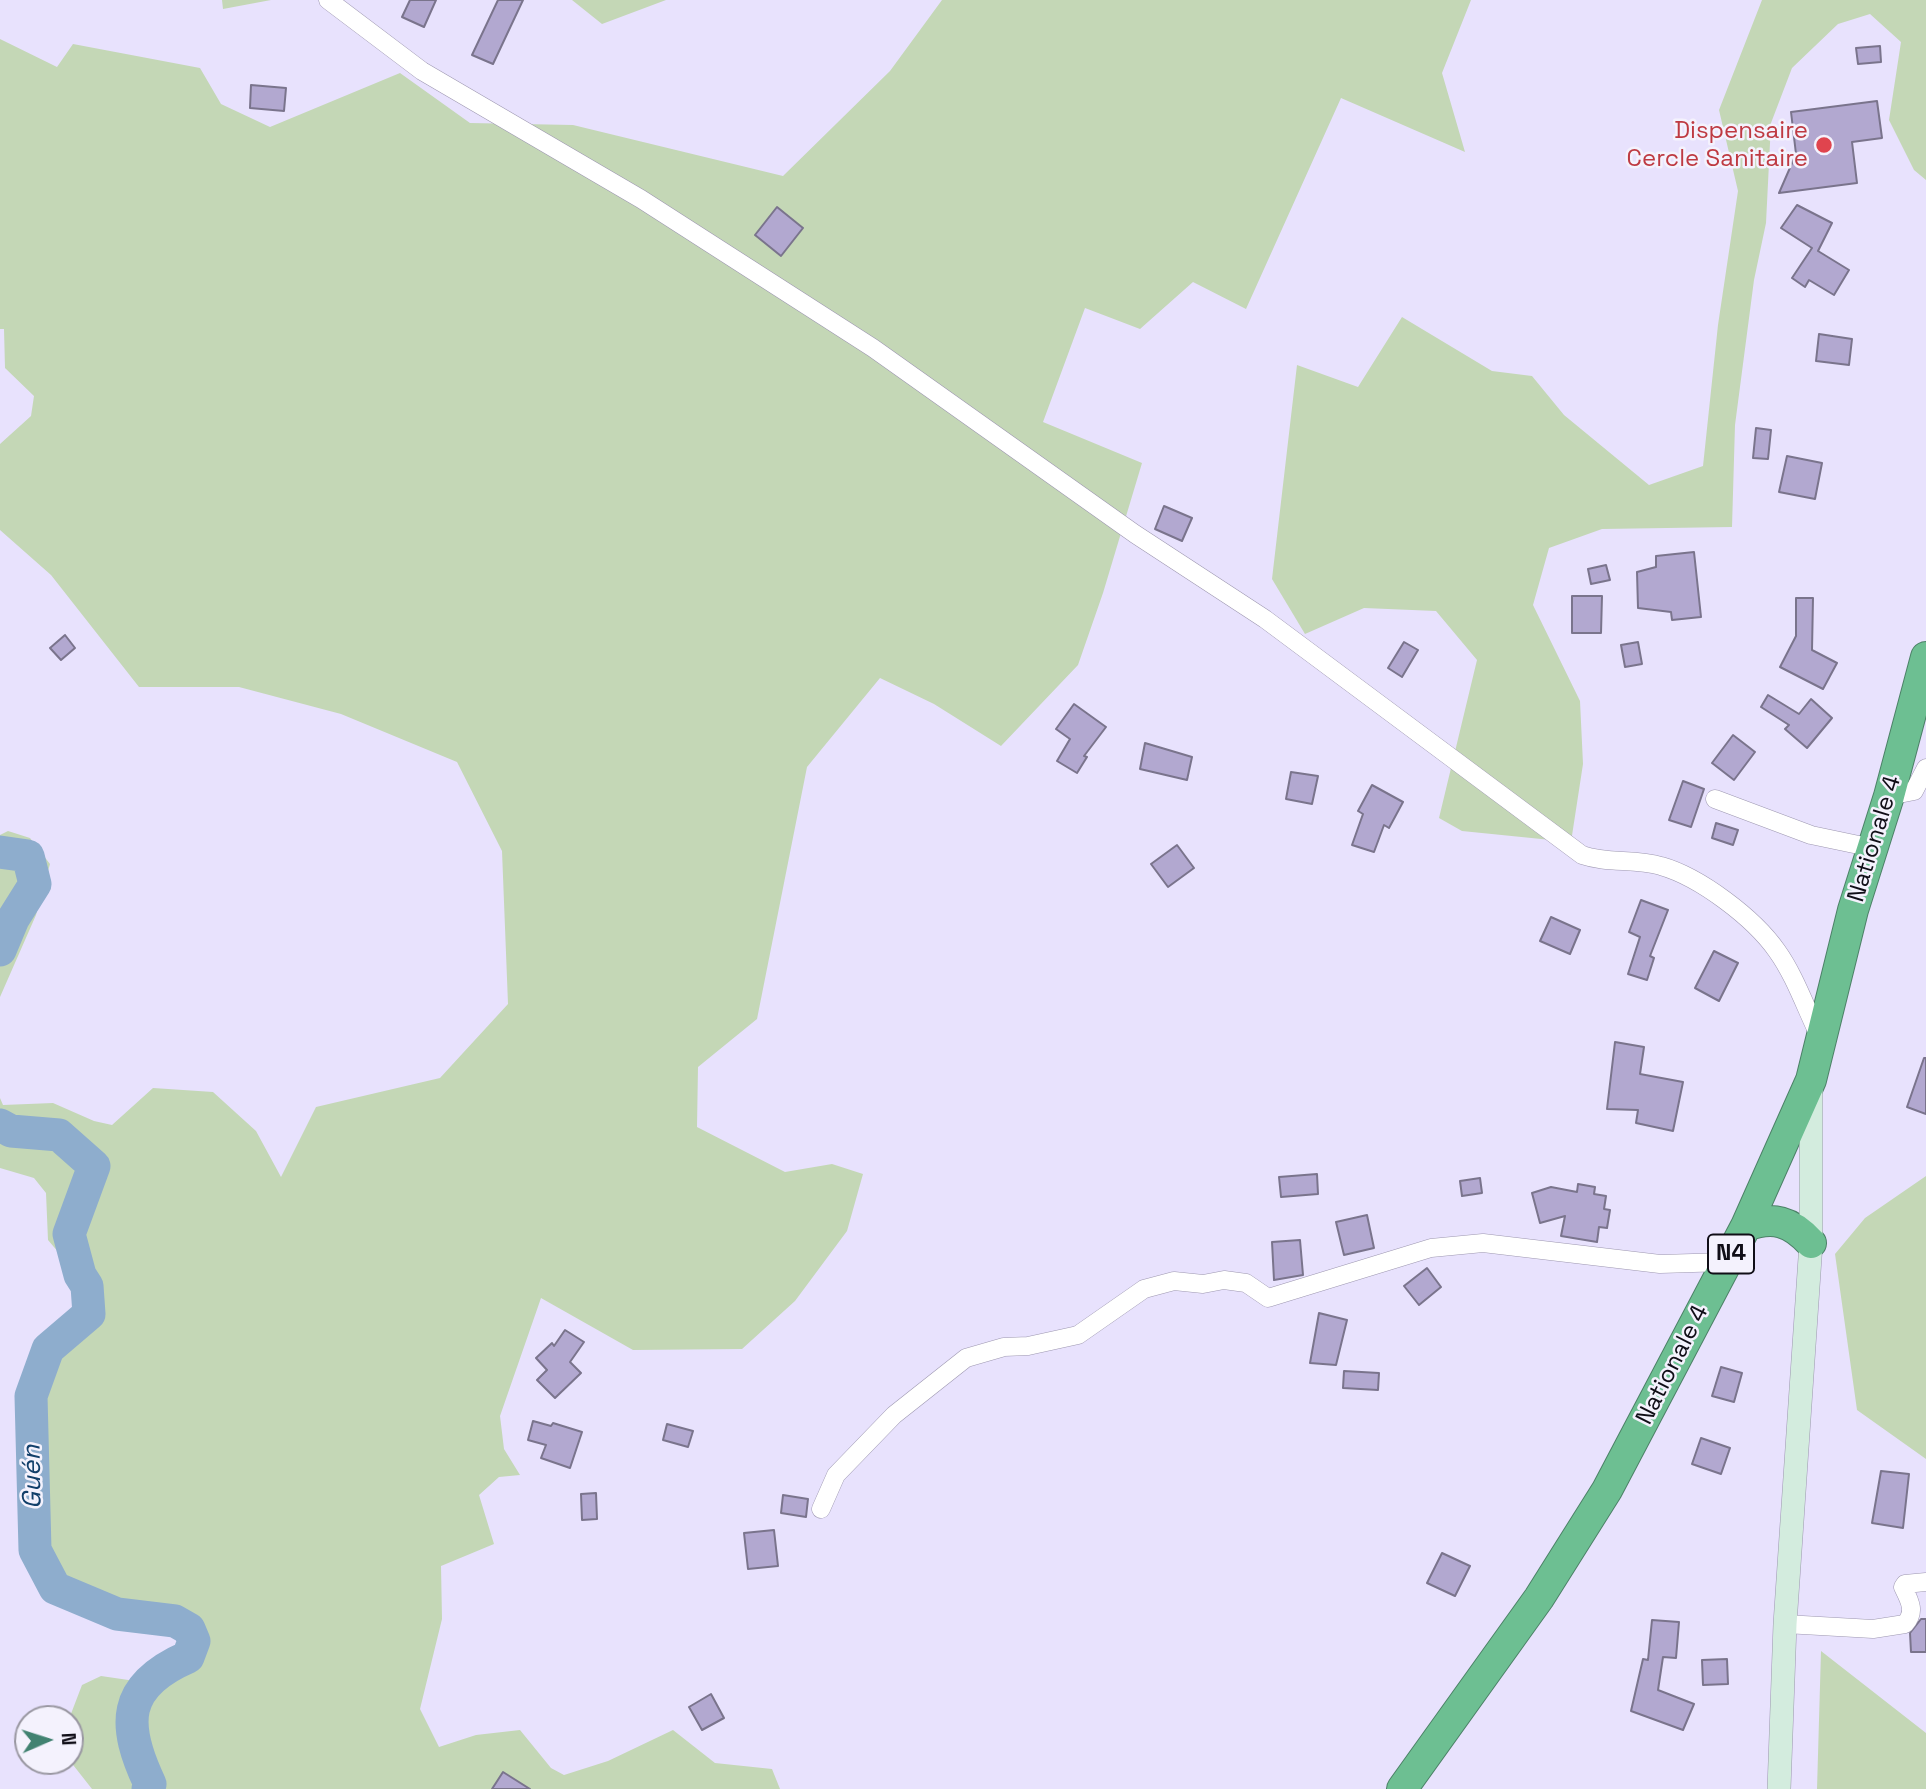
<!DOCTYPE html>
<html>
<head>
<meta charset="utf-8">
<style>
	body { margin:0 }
	#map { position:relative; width:1926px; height:1789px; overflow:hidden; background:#e8e2fd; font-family:"Space Grotesk",sans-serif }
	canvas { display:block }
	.north { position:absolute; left:14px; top:1705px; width:70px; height:70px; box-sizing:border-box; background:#f4f2fd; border:2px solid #9997a1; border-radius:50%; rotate:87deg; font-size:19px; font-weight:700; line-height:28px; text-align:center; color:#100e17 }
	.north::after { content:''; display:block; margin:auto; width:24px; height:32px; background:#418271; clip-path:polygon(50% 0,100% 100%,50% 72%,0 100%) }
</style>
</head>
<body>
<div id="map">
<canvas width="1926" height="1789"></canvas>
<div class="north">N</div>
</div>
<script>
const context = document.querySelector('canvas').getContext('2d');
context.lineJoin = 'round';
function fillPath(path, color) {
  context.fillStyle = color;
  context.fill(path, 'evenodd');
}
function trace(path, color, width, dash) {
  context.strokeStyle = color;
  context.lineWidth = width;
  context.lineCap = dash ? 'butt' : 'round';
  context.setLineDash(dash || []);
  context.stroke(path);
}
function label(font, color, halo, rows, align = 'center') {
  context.font = font + ' "Space Grotesk",sans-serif';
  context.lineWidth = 5;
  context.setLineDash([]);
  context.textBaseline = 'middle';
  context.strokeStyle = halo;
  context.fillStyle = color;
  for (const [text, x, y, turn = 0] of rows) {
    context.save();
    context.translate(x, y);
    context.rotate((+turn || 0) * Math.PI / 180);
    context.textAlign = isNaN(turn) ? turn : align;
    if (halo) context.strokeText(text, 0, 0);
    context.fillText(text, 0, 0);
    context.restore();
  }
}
fillPath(new Path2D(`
	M222,0H271L223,9Z
	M572,0H666L602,24Z
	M942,0H1471L1442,73L1465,152L1341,98L1246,309L1193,282L1140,329L1085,308L1043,422L1142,463L1103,593L1078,665L1001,746L934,704L880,678L807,767L757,1019L698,1067L697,1127L785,1172L832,1164L863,1174L847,1231L795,1301L742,1349L633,1350L541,1298L500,1416L504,1449L520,1475L499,1477L479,1495L494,1544L441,1566L442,1619L420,1709L439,1747L476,1735L520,1730L551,1768L564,1775L608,1761L673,1730L715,1763L772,1769L780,1789H92L70,1761L69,1719L82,1685L101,1676L149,1683L172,1664L188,1657L194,1641L189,1629L175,1621L117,1614L55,1588L35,1550L31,1396L48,1349L89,1314L87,1286L48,1240L46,1193L34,1178L0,1168V1098L3,1105L53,1103L94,1121L112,1125L153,1088L213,1092L256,1131L281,1177L316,1107L440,1078L508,1004L502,851L457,762L341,714L239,687H139L51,575L0,530V444L31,416L34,396L5,368L4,329H0V39L57,67L73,44L200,68L221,104L270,127L400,73L470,123L573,125L783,176L890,71Z
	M1762,0H1926V180L1914,170L1889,120L1901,42L1870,14L1838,24L1792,68L1771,123L1766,223L1754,280L1735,425L1732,527L1602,529L1549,548L1533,605L1580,701L1583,764L1571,842L1462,831L1439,818L1477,660L1436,611L1364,608L1305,634L1272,579L1297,365L1358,387L1402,317L1492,371L1532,376L1564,415L1649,485L1703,466L1718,325L1738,191L1719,110Z
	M8,831L30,838L50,864L36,915L0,997V835Z
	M1926,1176V1459L1857,1410L1835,1254L1865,1218Z
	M1821,1651L1926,1733V1789H1817Z`), '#c4d7b6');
trace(new Path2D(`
	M0,852L28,856L35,884L13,919L0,950
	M0,1125L11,1131L59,1135L94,1166L69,1234L80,1275L87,1286L89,1314L48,1349L31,1396L35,1550L55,1588L117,1614L175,1621L189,1629L194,1641L188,1657C121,1686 122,1725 150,1784L148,1789`), '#8eadcd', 33);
const building = new Path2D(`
	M410,0H436L424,27L402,17Z
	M498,0H523L493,64L472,55Z
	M1880,46L1881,62L1858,64L1856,48Z
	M251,85L286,88L284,111L250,108Z
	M1877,101L1882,138L1852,142L1857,183L1779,193L1796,154L1791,112Z
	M1797,205L1832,223L1818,251L1849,270L1834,295L1809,280L1805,287L1792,278L1812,248L1781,228Z
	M777,207L803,228L781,256L755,235Z
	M1819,334L1852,339L1849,365L1816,361Z
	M1756,428L1771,430L1768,459L1753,458Z
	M1787,456L1822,463L1815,499L1779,492Z
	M1164,506L1192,518L1182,541L1155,529Z
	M1694,552L1701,617L1672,620L1671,612L1638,608L1637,572L1656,567V556Z
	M1606,565L1610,580L1591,584L1588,569Z
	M1572,596H1602L1601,633H1572Z
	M1796,598H1813L1812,650L1837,663L1823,689L1780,667L1796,636Z
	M65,635L75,648L61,660L50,648Z
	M1404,642L1418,650L1402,677L1388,668Z
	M1638,642L1642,664L1625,667L1621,645Z
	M1768,695L1799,714L1811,699L1832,718L1807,748L1785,729L1789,725L1761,707Z
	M1074,704L1106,727L1084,756L1087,757L1077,773L1057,761L1070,739L1056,729Z
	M1733,735L1755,752L1734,780L1712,763Z
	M1145,743L1192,757L1187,780L1140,769Z
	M1291,772L1318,776L1312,804L1286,799Z
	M1683,781L1704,789L1691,827L1669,820Z
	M1372,785L1403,802L1389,828L1384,825L1374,852L1352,845L1363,814L1358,811Z
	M1716,823L1738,830L1733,845L1712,838Z
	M1177,845L1194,868L1168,887L1151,864Z
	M1641,900L1668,910L1650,956L1654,958L1647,980L1628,974L1640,937L1629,932Z
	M1551,917L1580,930L1570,954L1540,941Z
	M1714,951L1738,963L1719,1001L1695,988Z
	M1615,1042L1644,1047L1640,1074L1683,1082L1673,1131L1636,1123L1638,1110L1607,1109Z
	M1924,1058H1926V1114L1907,1107Z
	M1317,1174L1318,1194L1281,1197L1279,1177Z
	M1480,1178L1482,1193L1462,1196L1460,1181Z
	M1578,1184L1595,1187L1594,1194L1606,1196L1604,1209L1610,1210L1607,1228L1599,1227L1597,1242L1561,1236L1565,1216L1540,1223L1532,1193L1551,1187L1577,1192Z
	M1367,1215L1374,1248L1344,1255L1336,1222Z
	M1300,1240L1303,1275L1274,1280L1272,1242Z
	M1427,1268L1441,1287L1419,1305L1404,1286Z
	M1319,1313L1347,1320L1336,1365L1310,1363Z
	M565,1330L584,1342L570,1362L581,1373L555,1398L537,1380L547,1370L536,1358L552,1343L554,1346Z
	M1721,1367L1742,1373L1734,1402L1712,1396Z
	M1344,1371L1379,1373L1378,1390L1343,1388Z
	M533,1421L551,1426L553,1423L582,1432L570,1468L541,1458L546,1445L528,1440Z
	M667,1424L693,1431L688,1447L663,1440Z
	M1701,1438L1730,1448L1721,1474L1692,1464Z
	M1881,1471L1909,1474L1903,1528L1872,1523Z
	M596,1493L597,1519L582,1520L581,1494Z
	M783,1495L808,1499L806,1517L781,1513Z
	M774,1530L778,1566L748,1569L744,1533Z
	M1442,1553L1470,1566L1455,1596L1427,1583Z
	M1921,1619H1926V1652H1911L1910,1633Z
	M1652,1620L1679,1622L1676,1658L1663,1657L1658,1690L1694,1704L1683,1730L1631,1711L1643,1659L1648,1660Z
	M1727,1659L1728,1684L1703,1685L1702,1660Z
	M711,1694L724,1718L702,1730L689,1707Z
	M503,1772L530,1789H492Z`);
fillPath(building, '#b2a8d0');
trace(building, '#7a748c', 2);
const street = new Path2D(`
	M328,0L422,71L641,199L873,348L1135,534L1265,619L1582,855C1608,864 1635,858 1661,866C1700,877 1754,918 1777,951C1795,976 1806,1009 1820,1037
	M1889,796L1914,791L1926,768
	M1715,799L1811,835L1873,848
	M821,1509L836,1475L894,1415L966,1358L1004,1347L1028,1346L1078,1335L1144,1289L1174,1281L1203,1284L1224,1280L1246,1283L1268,1298L1431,1248L1483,1243L1660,1264L1726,1262
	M1785,1624L1873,1629L1905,1624C1916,1612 1910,1601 1903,1587L1905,1584L1926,1582`);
const secondary = new Path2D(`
	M1779,1789L1785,1624L1811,1243V1087`);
const highway = new Path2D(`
	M1746,1226C1773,1216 1791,1221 1811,1243
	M1402,1789L1539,1598L1607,1490L1746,1226L1811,1080L1853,910L1889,796L1926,657`);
trace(street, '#9d97b0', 19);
trace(secondary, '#9d97b0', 24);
trace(highway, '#4c8167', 32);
trace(street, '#fff', 18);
trace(secondary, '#d3ecde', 23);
trace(highway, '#6dbf92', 30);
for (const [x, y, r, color] of [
	[1824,145,9,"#e0444e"]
]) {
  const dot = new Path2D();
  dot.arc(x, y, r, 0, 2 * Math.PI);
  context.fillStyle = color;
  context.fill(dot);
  trace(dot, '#f4f2fd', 2.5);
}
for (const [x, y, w] of [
	[1731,1254,46]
]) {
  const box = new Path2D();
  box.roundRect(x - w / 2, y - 19.5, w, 39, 5);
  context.fillStyle = '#f4f2fd';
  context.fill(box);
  trace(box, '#100e17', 2);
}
label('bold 23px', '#100e17', null, [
	["N4",1731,1254]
]);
label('24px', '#be3a42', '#f4f2fd', [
	["Dispensaire",1808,131],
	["Cercle Sanitaire",1808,159]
], 'right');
label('24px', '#100e17', '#f4f2fd', [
	["Nationale 4",1875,839,-73],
	["Nationale 4",1673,1365,-63]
]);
label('italic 26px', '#113f6a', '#f4f2fd', [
	["Guén",33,1477,-91]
]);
</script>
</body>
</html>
